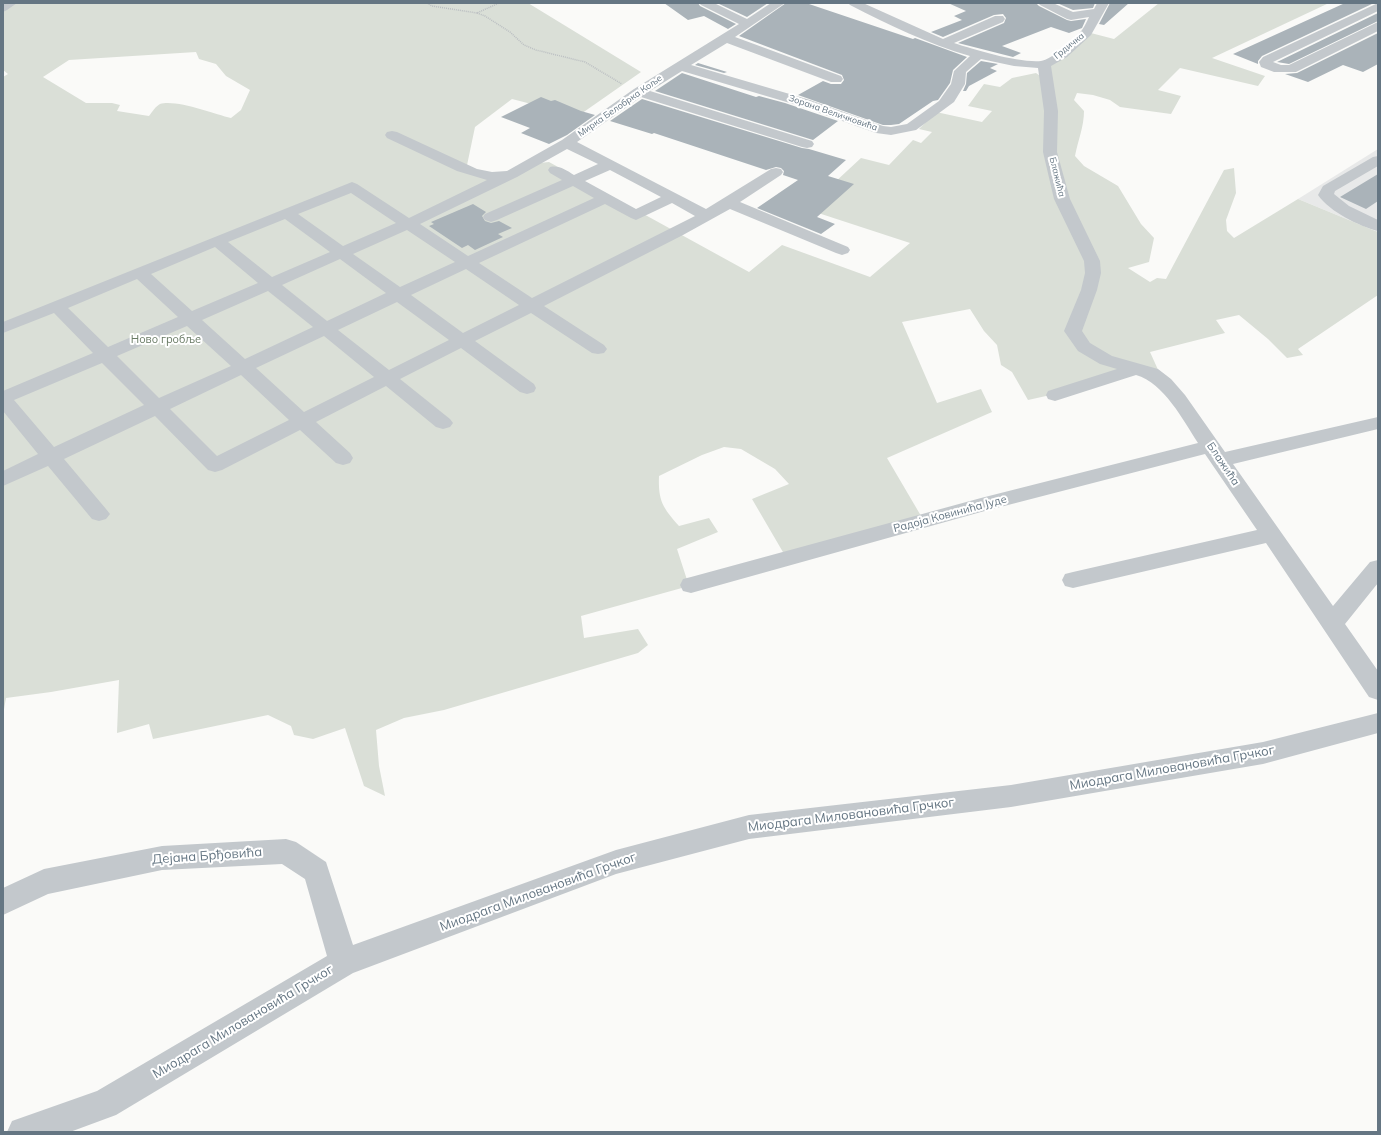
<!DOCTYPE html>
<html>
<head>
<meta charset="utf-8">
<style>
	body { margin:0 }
	#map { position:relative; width:1381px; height:1135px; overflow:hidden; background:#fafaf8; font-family:Mulish,sans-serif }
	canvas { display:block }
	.frame { position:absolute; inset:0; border:4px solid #657683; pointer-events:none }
</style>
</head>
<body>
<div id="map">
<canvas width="1381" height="1135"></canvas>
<div class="frame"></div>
</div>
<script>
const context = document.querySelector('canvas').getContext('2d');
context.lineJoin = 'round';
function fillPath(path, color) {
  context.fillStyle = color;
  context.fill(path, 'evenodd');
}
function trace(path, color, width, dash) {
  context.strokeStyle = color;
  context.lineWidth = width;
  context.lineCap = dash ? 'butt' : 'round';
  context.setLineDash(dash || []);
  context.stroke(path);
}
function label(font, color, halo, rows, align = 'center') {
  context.font = font + ' Mulish,sans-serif';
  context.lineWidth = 4;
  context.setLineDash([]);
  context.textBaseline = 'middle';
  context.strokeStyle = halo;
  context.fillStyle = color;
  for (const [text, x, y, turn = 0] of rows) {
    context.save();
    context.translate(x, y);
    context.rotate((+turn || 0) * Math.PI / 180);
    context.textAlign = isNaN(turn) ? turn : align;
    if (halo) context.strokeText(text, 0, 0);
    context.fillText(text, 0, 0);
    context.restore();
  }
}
fillPath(new Path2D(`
	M1378,149V232L1298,199Z`), '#e8e9e9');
fillPath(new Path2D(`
	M11,3H528L641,72L578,116L512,99L475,127L466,170L490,178L530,164L549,162L749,272L782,245L870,277L910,243L806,209L861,158L889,165L913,140L921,143L932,132L919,129L936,112L982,122L992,111L968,106L984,84L1000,87L1012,78L1036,73L1046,80L1044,65L1087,32L1114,39L1159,3H1329L1212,58L1265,76L1258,86L1180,68L1158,90L1181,96L1171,114L1120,107L1110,100L1093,95L1077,93L1074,100L1084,111C1084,127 1078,140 1075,156L1084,166L1118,186L1141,224L1154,238L1149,262L1128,268L1150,282L1157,278L1166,279L1224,170L1234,168L1236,193L1226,220L1227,231L1234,238L1298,199L1378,232V295L1298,349L1303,355L1287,358L1268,339L1239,315L1216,320L1225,333L1150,352L1164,383L1135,369L1055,394L1028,400L1012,372L1001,365L997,345L984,331L970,309L902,322L937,403L981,389L992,412L887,458L924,521L787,559L752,499L789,484L775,469L741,449L724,447L702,455L659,476C658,501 663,508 679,526L709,518L718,532L677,549L689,586L581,616L584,638L638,629L648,645L638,653L444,710L404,718L376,730L379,766L385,796L364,786L345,728L313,739L294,735L291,726L268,715L153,739L149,724L117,733L119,680L51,692L6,698L3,715V77L8,74L3,70V8ZM196,52L199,59L216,64L226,76L250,90L241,110L231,118C214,114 176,99 160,104C156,106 152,112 149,116L117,111L120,105L112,103H86L43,77L69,60Z`), '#dadfd7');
fillPath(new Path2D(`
	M664,3H698L700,6L736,24L728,29L704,16L688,20Z
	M717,3H768L747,17Z
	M786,3H806L913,39L915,38L967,57L953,70L950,83L938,100L933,101L899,124L891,125H883L798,95L823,81L831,84H841L844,80L842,75L739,36Z
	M948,3H1036L1039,6L1067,20L1071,21L1086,19L1082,28L1069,33L1051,27L1002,46L1021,53L1013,57L958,43L1004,23L1006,18L1003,14L994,15L943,37L931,32L962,20L954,16L966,11Z
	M1057,3H1095L1093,8L1073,10Z
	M1110,3H1129L1104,25L1099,24Z
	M1345,3H1374L1262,56L1258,61V64L1233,54Z
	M1378,13V21L1289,64L1277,62Z
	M1378,33V64L1363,72L1343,65L1308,82L1285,74L1297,73Z
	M981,61L998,64L990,68L997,71L969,86L966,91H963L966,84L967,73Z
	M698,63L727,72L724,73L695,65Z
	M682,73L756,97L759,96L785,103L838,121L813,140L655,91Z
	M541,97L551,101L555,100L581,111L595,115L567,135L549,144L521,133L530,128L501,117Z
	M642,99L802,148L809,149L846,160L828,176L854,184L817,217L835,224L821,234L757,208L798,180L783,175L784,171L781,168L776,167L766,170L654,133L652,134L610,121Z
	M1378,174V201L1366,209L1340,197Z
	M473,204L486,212L482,216L485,221L491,223L499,221L512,228L498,234L503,237L475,250L468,245L462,248L429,226L434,224L431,222Z`), '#aab3b9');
trace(new Path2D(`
	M427,3L432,6L477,13L499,3
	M477,13L485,16L510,32L524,45L536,50L585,62L622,84`), '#bbbfc2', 1.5, [1, 1]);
fillPath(new Path2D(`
	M3,3H17L7,10L3,12Z
	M699,3H714L747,19L771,3H785L735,37L841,76L843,79L841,82H831L727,43L691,65L810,100L883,126L891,127L907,124L939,101L951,84L954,71L970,56C928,44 889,25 850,5L848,3H863L943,39L995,16H1003L1005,19L1003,22L954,43C975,50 1019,63 1041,61C1051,60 1075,39 1082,30C1085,26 1087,21 1089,17L1071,20L1067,19L1040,5L1038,3H1053L1073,12L1094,9L1097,3H1109L1091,35L1067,57L1051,66L1058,111L1057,152L1070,199L1100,261L1101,273L1097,290L1082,331L1090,343L1112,356L1158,369L1171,379L1185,395L1225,452L1378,417V429L1233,464L1333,606L1370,562L1378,560V583L1345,624L1378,671V700L1369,697L1266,543L1073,588L1065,586L1062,580L1065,574L1073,572L1257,530L1205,454L981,512L691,593L683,591L680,585L683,579L691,577L981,498L1198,443C1183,420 1164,383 1136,375L1055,401L1048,399L1046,395L1048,391L1117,369L1100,364L1078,351L1064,331L1081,290L1085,273L1084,261L1054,199L1043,152L1044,111L1038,68L1014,66L981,59L966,72L965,84L954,102L916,130L891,135L876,133L800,106L682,71L650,91L812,141L814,144L812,147L807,148L802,147L641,97L577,142L706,209L771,169L776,168L781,169L783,172L781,175L740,202L848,247L850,250L848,253L842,255L836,253L730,209L683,235L544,306L604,345L607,349L604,353L598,354L592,353L531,313L475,341L534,384L536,388L534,392L527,394L520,392L461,348L400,379L450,419L453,423L450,427L443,429L436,427L386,386L316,422L350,453L353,458L350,463L343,465L336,463L300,430L222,470L215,472L208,470L155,416L64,459L106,509L110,514L106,519L99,521L92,519L48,466L3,486V471L38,454L3,411V391L93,353L54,313L3,333V322L347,184L352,182L357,184L409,218L487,180L457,171L387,138L385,135L387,132L392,131L397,132L477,169L492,172L507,171L562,140L634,89L739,24L701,5ZM567,149L598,164L574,175C566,170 559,165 550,167L548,170L550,173L562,180L485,214L483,217L485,220L491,222L497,220L573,186L594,198L468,256L420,224L517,177ZM610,170L661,197L636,209L585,181ZM351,193L396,223L343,246L298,214ZM672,203L695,216L532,298L479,263L605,204L631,218L636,220ZM285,219L330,252L272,277L228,242ZM407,230L455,262L400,287L353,254ZM215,247L258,283L192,311L151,274ZM340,259L386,293L327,321L282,285ZM466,269L519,305L463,333L411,295ZM137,279L178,317L108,347L68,308ZM268,291L313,327L245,359L202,320ZM397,302L449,340L389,370L338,330ZM187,326L231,366L159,398L117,356ZM324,336L374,377L304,412L256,368ZM102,363L144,405L54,447L14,400ZM241,375L289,420L217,456L170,409Z
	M1378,3V11L1273,62L1281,65H1289L1378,22V31L1296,72H1274L1261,67L1259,62L1263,57Z
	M1378,156V166L1335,191L1334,194L1349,206L1378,220V231C1359,226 1330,212 1318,195L1323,186L1373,157Z
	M1378,713V733L1263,764L1011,807L749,839L616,874L353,973L116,1115L70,1132H7L12,1121L97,1091L327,956L305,879L282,864L162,870L48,894L3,915V888L44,869L162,846L286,839L296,842L326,862L353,945L616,850L749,815L1011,785L1263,742Z`), '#c3c8cc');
label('9px', '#657683', '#fff', [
	["Грдичка",1069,46,-39],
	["Мирка Белобрка Коље",620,106,-35],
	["Зорана Величковића",833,113,19],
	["Блажића",1057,177,76]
]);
label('11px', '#687a64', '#fff', [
	["Ново гробље",166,340]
]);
label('11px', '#657683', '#fff', [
	["Блажића",1223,464,56],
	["Радоја Ковинића Јуде",950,514,-15]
]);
label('13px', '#657683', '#fff', [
	["Миодрага Миловановића Грчког",1172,768,-10],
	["Миодрага Миловановића Грчког",851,815,-7],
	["Дејана Брђовића",207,856,-4],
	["Миодрага Миловановића Грчког",538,892,-20],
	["Миодрага Миловановића Грчког",243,1022,-31]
]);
</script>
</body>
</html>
